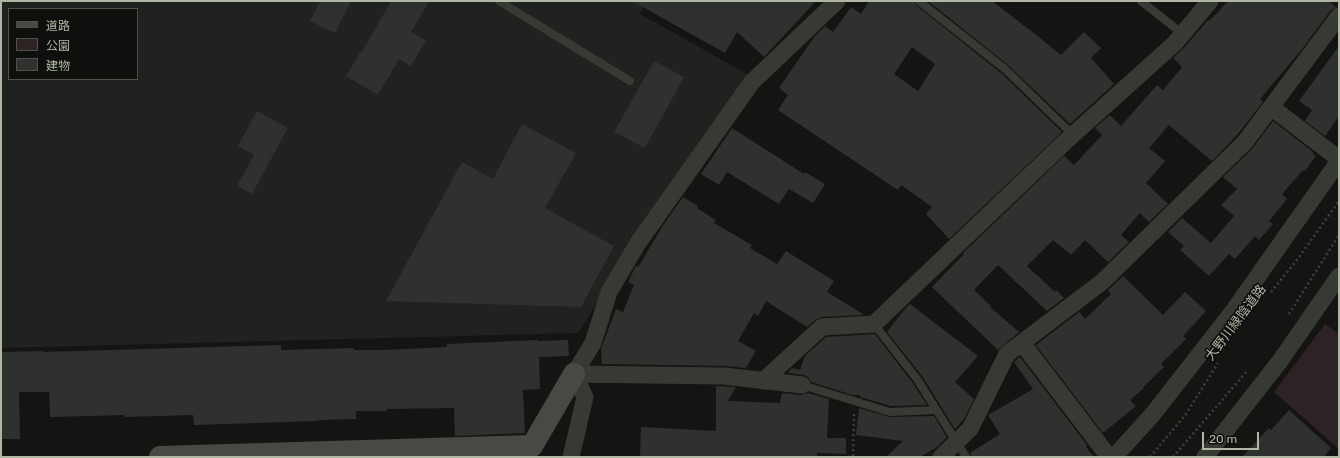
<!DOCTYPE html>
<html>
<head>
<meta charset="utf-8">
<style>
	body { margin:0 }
	#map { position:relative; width:1340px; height:458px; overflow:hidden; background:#141513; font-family:Rubik,"Noto Sans JP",sans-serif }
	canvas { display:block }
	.frame { position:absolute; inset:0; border:2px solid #afb6a4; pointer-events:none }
	.legend { position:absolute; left:8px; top:8px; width:130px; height:72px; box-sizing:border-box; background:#0f100e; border:1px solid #4f524a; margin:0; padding:5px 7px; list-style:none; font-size:12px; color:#afb6a4 }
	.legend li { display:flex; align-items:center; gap:8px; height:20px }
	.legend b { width:20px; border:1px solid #4f524a }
	.scale { position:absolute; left:1202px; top:432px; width:57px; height:18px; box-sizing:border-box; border:2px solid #afb6a4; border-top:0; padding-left:5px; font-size:12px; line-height:14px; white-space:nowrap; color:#afb6a4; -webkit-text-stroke:3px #0f100e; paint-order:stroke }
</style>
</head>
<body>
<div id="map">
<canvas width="1340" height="458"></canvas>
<div class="frame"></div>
<ul class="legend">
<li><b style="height:5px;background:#474a42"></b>道路</li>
<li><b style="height:11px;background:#2d2325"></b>公園</li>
<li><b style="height:11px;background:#2f312e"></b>建物</li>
</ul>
<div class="scale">20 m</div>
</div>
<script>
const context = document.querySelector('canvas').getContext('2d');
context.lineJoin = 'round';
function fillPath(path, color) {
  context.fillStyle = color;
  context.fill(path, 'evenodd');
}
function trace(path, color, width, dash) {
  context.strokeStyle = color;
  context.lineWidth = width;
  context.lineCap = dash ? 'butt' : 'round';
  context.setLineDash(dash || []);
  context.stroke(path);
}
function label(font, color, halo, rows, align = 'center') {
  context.font = font + ' Rubik,"Noto Sans JP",sans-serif';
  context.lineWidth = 3.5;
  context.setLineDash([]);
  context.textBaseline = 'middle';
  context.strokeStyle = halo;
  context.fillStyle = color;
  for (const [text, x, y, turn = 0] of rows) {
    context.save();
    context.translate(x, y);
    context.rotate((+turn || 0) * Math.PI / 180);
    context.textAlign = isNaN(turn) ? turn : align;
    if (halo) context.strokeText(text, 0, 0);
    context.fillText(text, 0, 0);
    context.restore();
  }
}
fillPath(new Path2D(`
	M1,1H646L640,14L751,76L674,180L578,333L1,348ZM9,9H137V79H9Z`), '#20221f');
fillPath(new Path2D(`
	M1325,324L1339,334V449L1274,392Z`), '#2d2325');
fillPath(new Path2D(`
	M320,1H351L335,33L310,21Z
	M391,1H429L411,32L426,40L411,66L399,59L378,95L346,76L361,51L362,52Z
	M632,1H816L764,57L737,32L725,53Z
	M869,1H914L916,5L1001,73L1062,132L949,239L926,214L932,207L901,185L898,190L778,110L788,95L779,88L815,36L825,26L833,32L851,7L861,14ZM912,47L935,64L918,91L894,74Z
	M928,1H992L1035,34L1061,55L1084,32L1101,48L1091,58L1114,84L1070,124L1008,65Z
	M1228,1H1329L1336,7L1331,10L1302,49L1260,99L1263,102L1237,135L1212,161L1169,125L1149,148L1165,161L1146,183L1168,204L1149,222L1140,213L1121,235L1129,242L1108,262L1085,240L1071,255L1053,240L1027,266L1055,292L1056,290L1064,298L1047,311L998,265L974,290L991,306L990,307L1019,332L998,350L932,287L964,254L963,253L1064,156L1074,165L1102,135L1095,128L1110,115L1121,126L1157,85L1163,90L1182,67L1173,58L1183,49L1208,20L1209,21L1217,13Z
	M1339,46V116L1325,136L1305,121L1312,110L1299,101Z
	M654,61L684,77L645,148L614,132Z
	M257,111L288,128L252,194L237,186L254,155L238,146Z
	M1273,121L1314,153L1313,154L1316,156L1305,171L1303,170L1282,194L1287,199L1269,221L1273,224L1259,240L1255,236L1235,259L1229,254L1209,276L1180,250L1184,246L1168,232L1182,218L1211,243L1234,216L1221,205L1237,189L1223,177L1252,149Z
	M522,124L576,153L545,208L614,246L581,307L386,301L462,162L493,179Z
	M732,128L804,174L805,172L825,184L813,203L789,189L779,204L727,172L719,185L701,174Z
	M683,197L698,206L697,208L716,220L714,223L752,245L750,248L777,264L786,251L834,281L827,292L863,314L862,315L821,317L815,320L807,327L766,301L758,316L754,313L738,341L756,351L746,368L724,366L602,364L601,349L616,309L623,312L634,285L628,282L636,266L638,267L664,224Z
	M1123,276L1163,315L1185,292L1206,311L1183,336L1186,339L1161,364L1164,367L1143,387L1144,388L1130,400L1136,406L1103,433L1036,345L1079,312L1085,319L1111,294L1108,290Z
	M910,304L978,356L955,382L974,399L964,419L955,429L922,376L887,332L904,310Z
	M875,334L912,382L927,405L891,406L860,397V395H852L811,382L808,377L804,375L788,373L792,368L800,370L805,356L826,337Z
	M538,340V341L568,340L569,356L539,357L540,389L523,390L525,433L455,436L454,408L386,409V411H356V419L319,420V421L194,425L193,415L125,417V415L50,417L49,392H19L20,439H1V352L43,351V352L281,345V350L354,348V350H385L447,347V344Z
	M1020,357L1087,445L1086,447L1094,457H971L970,453L1000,434L988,415L1033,389L1014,362Z
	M716,386L736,387L728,401L780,403L782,393L801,395L808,393L829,399L827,438H846V454L817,453V457H640L641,427L716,431Z
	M859,408L890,417L934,416L947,437L937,447L920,457H886L903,441L856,435Z
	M1289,410L1331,448L1324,457H1242L1269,428L1271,430Z`), '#2f312e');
trace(new Path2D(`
	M1271,292L1297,260L1339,201
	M1289,314L1339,235
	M848,457L853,456L854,414
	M1150,457L1186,414L1218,363
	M1173,457L1248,370`), '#3e413a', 2.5, [2, 3]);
trace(new Path2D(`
	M499,1L630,81
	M919,1L1005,69L1073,135
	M1141,1L1183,34
	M874,324L917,379L966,457
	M802,385L890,412L936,410`), '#373a34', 8);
trace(new Path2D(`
	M1271,107L1339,159
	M1022,343L1109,457
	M574,374L593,343L609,292L638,243L752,82L837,1
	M574,374L724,376L802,385
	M763,381L822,327L874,324L1065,142L1175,43L1210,1
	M571,457L585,397L574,374
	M941,457L970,429L1007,354L1102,282L1245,142L1339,16
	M1114,457L1153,414L1234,310L1339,161
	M1205,457L1280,361L1339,276`), '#373a34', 17);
trace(new Path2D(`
	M160,457L532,446L574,374`), '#474a42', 22);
label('13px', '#afb6a4', '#0f100e', [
	["大野川緑陰道路",1236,323,-53]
]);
</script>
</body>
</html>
